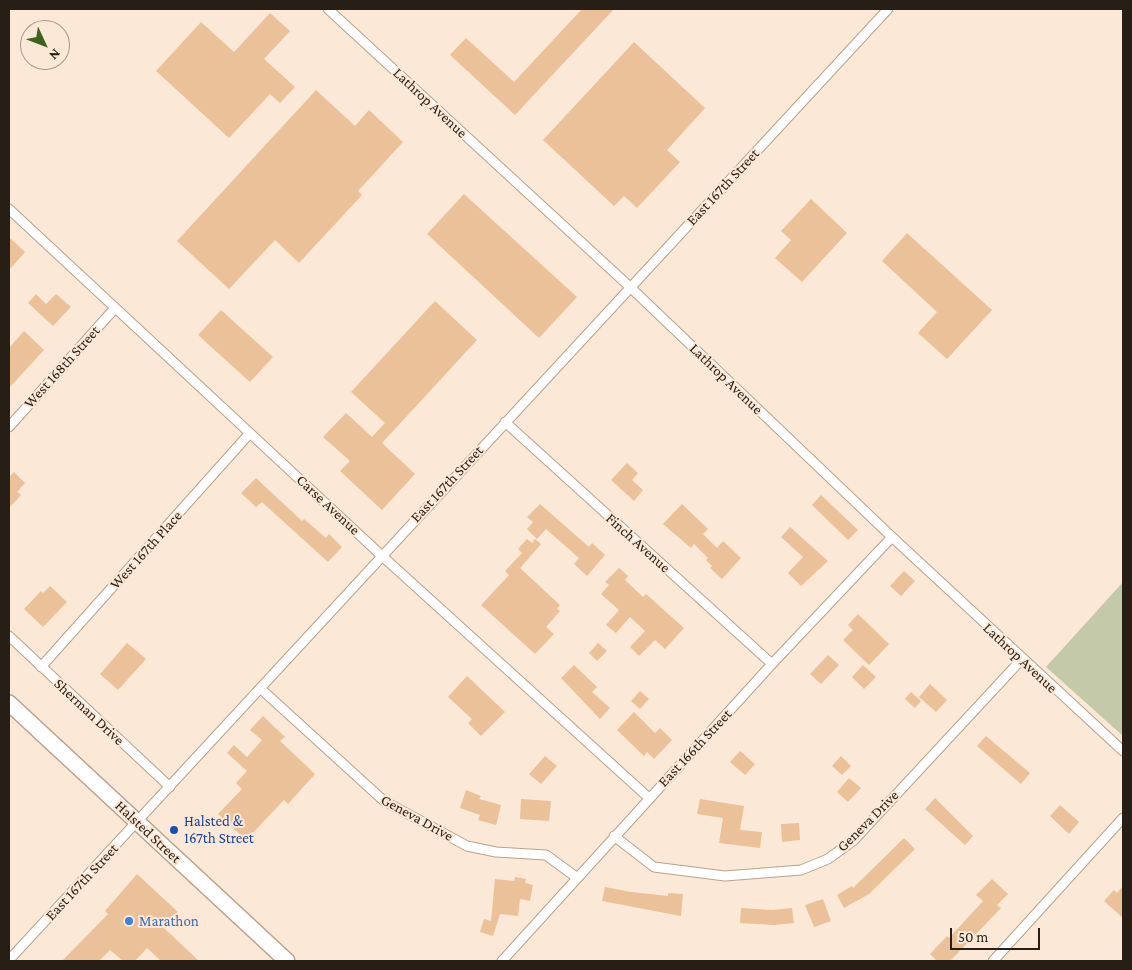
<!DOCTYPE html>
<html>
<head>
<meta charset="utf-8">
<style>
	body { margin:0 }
	#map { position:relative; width:1132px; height:970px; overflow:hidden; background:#fce8d6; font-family:"Crimson Pro",serif }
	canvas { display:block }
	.frame { position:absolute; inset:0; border:10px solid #271e16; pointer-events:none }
	.north { position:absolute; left:20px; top:20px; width:50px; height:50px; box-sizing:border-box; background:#fce8d6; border:1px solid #a79789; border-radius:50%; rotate:133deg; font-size:14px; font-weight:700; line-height:20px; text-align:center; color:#271e16 }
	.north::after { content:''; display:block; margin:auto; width:18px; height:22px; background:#3d641f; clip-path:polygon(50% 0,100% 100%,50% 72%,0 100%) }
	.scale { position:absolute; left:950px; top:928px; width:90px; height:22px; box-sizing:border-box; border:2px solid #271e16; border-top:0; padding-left:6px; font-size:15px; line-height:18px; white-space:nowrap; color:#271e16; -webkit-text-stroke:4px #fce8d6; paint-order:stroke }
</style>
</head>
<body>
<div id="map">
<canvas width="1132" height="970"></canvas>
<div class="frame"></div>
<div class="north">N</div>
<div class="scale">50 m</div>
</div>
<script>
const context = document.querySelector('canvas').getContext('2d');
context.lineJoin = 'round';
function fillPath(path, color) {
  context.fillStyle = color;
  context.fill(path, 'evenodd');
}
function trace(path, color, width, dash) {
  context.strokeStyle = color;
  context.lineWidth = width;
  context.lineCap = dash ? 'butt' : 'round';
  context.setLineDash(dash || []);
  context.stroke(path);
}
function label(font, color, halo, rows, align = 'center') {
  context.font = font + ' "Crimson Pro",serif';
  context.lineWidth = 4;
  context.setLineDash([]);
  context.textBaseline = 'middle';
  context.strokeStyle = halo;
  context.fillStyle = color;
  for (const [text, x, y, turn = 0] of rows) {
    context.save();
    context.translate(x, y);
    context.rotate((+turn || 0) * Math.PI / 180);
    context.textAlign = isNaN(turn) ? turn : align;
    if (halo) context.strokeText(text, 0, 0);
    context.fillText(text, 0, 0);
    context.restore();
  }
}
fillPath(new Path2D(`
	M1123,582V736L1046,667Z`), '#c3c9a9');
fillPath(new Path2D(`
	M582,9H614L515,115L450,55L466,38L514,82Z
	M270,13L290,31L264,59L295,87L280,103L270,94L229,138L156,71L201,22L234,52Z
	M634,42L705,108L667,150L680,162L637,208L624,196L614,206L543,140Z
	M316,90L355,126L369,110L403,142L358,191L362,195L299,263L275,240L229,289L177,241Z
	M464,194L577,297L539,338L427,234Z
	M811,199L847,233L802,282L775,258L791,240L781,231Z
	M907,233L992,310L947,359L918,333L937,312L882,261Z
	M9,237L25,252L9,270Z
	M36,294L46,304L56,294L71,307L53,326L28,303Z
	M435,301L477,340L382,443L415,474L382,510L340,471L350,461L323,437L346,413L372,437L385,423L351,392Z
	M221,310L273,357L250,382L198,335Z
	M24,331L44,350L9,388V348Z
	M627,463L638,473L632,480L643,490L634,501L611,480Z
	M14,472L25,483L17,492L21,495L9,508V477Z
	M256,478L302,521L304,519L326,538L329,534L342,547L328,562L262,502L256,507L241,493Z
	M821,495L858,530L848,540L812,505Z
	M540,504L589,547L592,543L605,555L587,576L574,564L579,558L546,529L537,539L527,529L533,522L527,517Z
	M682,504L708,529L703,534L717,548L723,541L741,558L722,579L710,568L712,566L706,560L708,558L694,544L691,548L663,524Z
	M790,527L828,561L801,586L788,573L803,557L781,537Z
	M527,539L532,543L535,539L541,544L520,568L560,605L557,609L560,611L546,627L554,634L535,654L481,605L509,575L505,571L522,553L518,549Z
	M619,568L628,576L625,580L643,597L646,594L684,628L665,649L655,640L639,656L630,647L645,631L630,617L616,633L606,625L619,610L601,594L609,585L605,582Z
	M904,571L915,581L901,596L890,586Z
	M50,586L67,602L43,627L24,609L41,591L43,593Z
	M858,614L889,644L869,665L843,640L853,630L848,625Z
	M127,643L146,659L118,690L100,674Z
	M598,643L607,651L597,661L589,653Z
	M828,655L839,665L821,684L810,674Z
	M574,665L597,687L592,692L610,708L600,719L561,678Z
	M863,665L876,677L864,689L852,677Z
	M467,676L505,712L481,736L468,723L472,719L448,697Z
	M930,684L947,700L936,712L919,697Z
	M640,691L649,699L640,709L631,701Z
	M911,692L921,701L915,708L905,699Z
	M634,712L655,733L660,728L672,740L654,759L647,752L644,756L617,730Z
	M263,716L285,737L280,741L315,774L288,804L284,800L246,840L218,814L242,789L236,783L247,771L227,753L234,745L247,757L262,740L250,730Z
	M986,736L1030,773L1021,784L977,746Z
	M740,751L755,764L745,775L730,762Z
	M545,756L557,766L541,784L529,774Z
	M841,756L851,766L842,775L832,766Z
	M849,778L861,788L848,802L837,792Z
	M466,790L481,796L479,799L501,805L496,825L478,820L480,815L460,808Z
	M935,798L973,836L965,845L925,809Z
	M521,799L551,801L549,821L520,819Z
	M700,799L744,806L740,830L762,832L760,848L719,843L723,818L697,814Z
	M1060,805L1079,822L1069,834L1050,816Z
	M799,823L800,840L782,842L781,824Z
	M904,838L915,849L869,894L844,908L837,895L852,886L853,888Z
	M137,874L178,912L164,928L199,961H161L147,948L135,961H123L110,950L99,961H62L108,914L105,911Z
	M515,877L526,879L525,883L533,885L530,901L520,899L518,916L500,914L493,936L480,932L484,919L491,921L495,879L514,881Z
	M992,879L1008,894L997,905L1001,908L950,961H937L930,954L947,936L949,938L983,901L976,895Z
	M1123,886V918L1104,901L1114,890L1117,893Z
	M605,887L631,892L668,896V893L683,894L681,916L602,901Z
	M823,899L831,921L814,927L805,905Z
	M741,908L773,910L792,908L794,923L774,925L740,923Z`), '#ebc199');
const minor = new Path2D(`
	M328,9L630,287L892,537L1123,751
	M9,209L381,555L649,798
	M505,422L772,664
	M9,427L115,308
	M9,636L170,787
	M41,667L250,433
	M261,689L384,801L467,846L496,852L546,855L576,877
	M614,836L654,867L725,876L801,870L828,859L854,840L1022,659
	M9,960L888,9
	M502,961L772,664L892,537
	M993,961L1123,818`);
const primary = new Path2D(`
	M9,703L287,961`);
trace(minor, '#b8a28c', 11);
trace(primary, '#b8a28c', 18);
trace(minor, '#fff', 9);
trace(primary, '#fff', 15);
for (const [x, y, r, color] of [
	[174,830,5,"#1a4fb4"],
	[129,921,5,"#3f7fe0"]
]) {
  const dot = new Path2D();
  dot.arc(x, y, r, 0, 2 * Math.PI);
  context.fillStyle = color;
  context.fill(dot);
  trace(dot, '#fce8d6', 2);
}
label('15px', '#271e16', '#fce8d6', [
	["Lathrop Avenue",430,103,43],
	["East 167th Street",723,187,-47],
	["West 168th Street",62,367,-48],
	["Lathrop Avenue",726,379,44],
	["East 167th Street",447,484,-47],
	["Carse Avenue",328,505,43],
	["Finch Avenue",638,543,42],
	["West 167th Place",146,550,-48],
	["Lathrop Avenue",1020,658,43],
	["Sherman Drive",89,712,43],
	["East 166th Street",695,748,-47],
	["Geneva Drive",417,818,29],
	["Geneva Drive",868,821,-45],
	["Halsted Street",148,832,43],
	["East 167th Street",82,882,-47]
]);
label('15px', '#164399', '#fce8d6', [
	["Halsted &",184,821],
	["167th Street",184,838]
], 'left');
label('15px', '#366cbe', '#fce8d6', [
	["Marathon",139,921]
], 'left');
</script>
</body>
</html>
